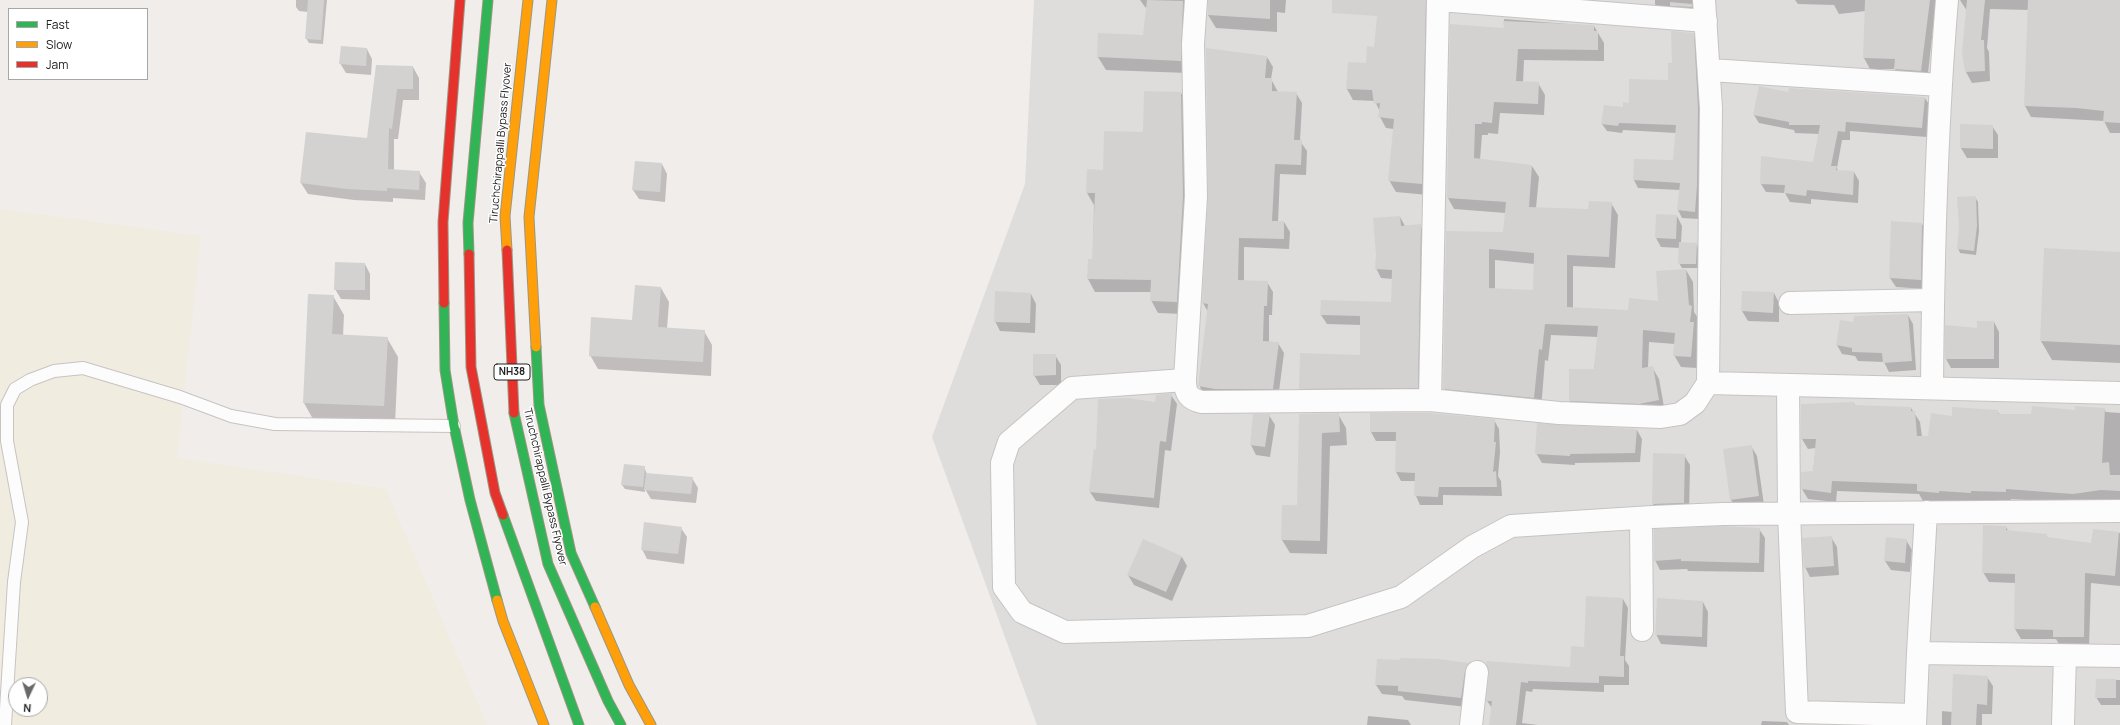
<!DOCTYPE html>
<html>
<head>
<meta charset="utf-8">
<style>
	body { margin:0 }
	#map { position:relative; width:2120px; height:725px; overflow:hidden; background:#f0edeb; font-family:Manrope,sans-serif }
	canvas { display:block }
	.legend { position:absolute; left:8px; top:8px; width:140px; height:72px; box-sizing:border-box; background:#fff; border:1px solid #a7a7a7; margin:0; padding:5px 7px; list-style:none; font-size:12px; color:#222 }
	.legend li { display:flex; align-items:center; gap:8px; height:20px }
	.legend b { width:20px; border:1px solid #a7a7a7 }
	.north { position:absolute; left:8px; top:677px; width:40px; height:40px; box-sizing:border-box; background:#fff; border:1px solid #a7a7a7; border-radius:50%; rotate:184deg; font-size:11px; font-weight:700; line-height:16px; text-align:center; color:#222 }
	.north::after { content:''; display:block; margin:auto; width:14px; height:18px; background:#6a6968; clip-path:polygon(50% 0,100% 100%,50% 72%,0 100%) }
</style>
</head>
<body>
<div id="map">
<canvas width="2120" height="725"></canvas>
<ul class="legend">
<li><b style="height:5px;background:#30b455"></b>Fast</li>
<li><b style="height:5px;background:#ff9f0a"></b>Slow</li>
<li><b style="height:5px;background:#e5322d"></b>Jam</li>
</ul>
<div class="north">N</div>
</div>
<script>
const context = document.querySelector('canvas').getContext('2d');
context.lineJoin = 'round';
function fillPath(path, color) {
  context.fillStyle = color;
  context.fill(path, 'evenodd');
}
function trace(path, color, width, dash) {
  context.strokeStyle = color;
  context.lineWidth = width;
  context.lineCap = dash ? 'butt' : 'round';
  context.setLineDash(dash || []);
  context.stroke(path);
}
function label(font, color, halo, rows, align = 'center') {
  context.font = font + ' Manrope,sans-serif';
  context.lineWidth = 3;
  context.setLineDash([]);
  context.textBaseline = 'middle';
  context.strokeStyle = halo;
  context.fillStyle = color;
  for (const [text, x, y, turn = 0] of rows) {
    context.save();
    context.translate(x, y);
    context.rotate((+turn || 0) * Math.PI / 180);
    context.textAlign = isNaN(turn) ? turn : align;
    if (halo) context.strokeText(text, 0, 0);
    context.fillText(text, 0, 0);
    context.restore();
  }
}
fillPath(new Path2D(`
	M1034,0H2120V725H1037L932,437L1025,184Z`), '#dfdddc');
fillPath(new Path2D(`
	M0,209L201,236L177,458L386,489L487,725H0ZM16,685H40V709H16Z`), '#f0ecdf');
fillPath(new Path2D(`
	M296,0H327L323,44L309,43L306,38L308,12L299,11L296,7Z
	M1140,0H1286L1285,13L1277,12V32L1216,28L1208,15V2L1198,1L1188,73L1106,70L1098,57L1144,36L1147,8L1145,7Z
	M1395,0H1439L1428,195L1396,192L1389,180L1394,129L1386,128L1380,117V112L1375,101L1353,100L1347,89L1349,63L1367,64Z
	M1655,0H1695L1696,15L1660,13L1655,4Z
	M1795,0H1950L1935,11L1927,82L1901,80L1895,69H1870L1864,58L1866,11L1839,14L1834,5L1798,4Z
	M1960,0H2120V133H2110L2104,121L2031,117L2025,106L2029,10L1990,9L1987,48L1989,52L1990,81L1972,83L1966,72L1967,11Z
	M1504,19L1594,26L1604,43V61L1524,60L1523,83H1538L1545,95L1544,115L1500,113L1498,134L1488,133V135H1482L1480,160L1532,166L1539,177L1536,208L1589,210L1611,203L1618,215L1615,268L1573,266V308L1629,311L1659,302L1686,270L1693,282L1694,312L1698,318L1697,330L1700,335L1697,368L1681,367L1674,355L1675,344L1649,342L1648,368L1652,367L1659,379L1665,412H1577L1570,401L1594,370L1598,337L1551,335L1548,361L1545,360L1541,409L1450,400L1444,388L1447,232L1504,233L1506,213L1454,209L1448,198L1505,29ZM1495,260L1535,264L1534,291L1495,289Z
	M1693,34L1697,41L1702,117L1701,195L1699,219L1682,218L1678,210L1680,190L1638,188L1634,180L1635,160L1674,161L1676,133L1623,130L1622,133L1607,131L1602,124L1630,104L1669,81L1673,64Z
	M367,49L372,59L371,75L346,73L340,63Z
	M1267,57L1273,67L1271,79L1278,92L1296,93L1302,103L1300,141L1307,151L1306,175L1280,174L1278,222H1284L1290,232L1289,249L1244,247V281L1267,282L1273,292L1272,315H1269V342L1278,343L1284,353L1278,399L1205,397L1200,387L1208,312L1203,303L1210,196Z
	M377,66L413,67L419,78V100H403L398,139H394V171L419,172L426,183L425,200L393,198V202L354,200L308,194L301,183L368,139Z
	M1181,93L1188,105L1184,314L1158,313L1151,300V292H1095L1088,279L1089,260H1093L1094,205L1087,193L1104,171Z
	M1789,93L1925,98L1930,106L1927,137L1850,131V140H1842L1837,168L1838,171L1854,172L1859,181L1858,203L1811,199V204L1790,202L1785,193L1766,192L1761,184L1813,164L1819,134L1795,133L1794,130L1759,123L1754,115Z
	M1961,125L1992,126L1998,135V158H1967L1961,148Z
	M662,164L667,174L665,202L639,199L633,190Z
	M1975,197L1978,202L1979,231L1976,255L1960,253L1958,248Z
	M1677,216L1682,226L1681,243L1696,244L1699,248L1698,268H1682L1679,263L1680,248L1661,247L1656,238Z
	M1400,217L1405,226H1420L1426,235L1423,397L1305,398L1300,388L1361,356V325L1327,324L1321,315L1392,303L1393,279L1381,278L1376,268L1377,255Z
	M1892,222L1922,224L1927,234L1926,289L1896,287L1890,278Z
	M2045,249L2120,253V363L2052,360L2041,341Z
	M365,264L370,274V300L341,299L335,289Z
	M661,288L669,302L667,329L704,331L712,345L711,376L598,369L590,355L633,321Z
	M1743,292L1774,293L1779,303V322L1748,321L1742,311Z
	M1031,294L1036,304L1035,333L1000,331L995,321Z
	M333,296L344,315L343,336L387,338L398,357L395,425L314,421L304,403Z
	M1908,315L1913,324L1916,370L1889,372L1884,362L1858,361L1855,356L1842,354L1837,345L1854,324Z
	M1994,322L1999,332V368H1951L1946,359L1978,330Z
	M1055,355L1061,365V385H1040L1034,375Z
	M1171,395L1177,404L1171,451L1165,450L1159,508L1096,501L1090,492L1097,451L1156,403Z
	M1854,403L1855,406L1911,408L1920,422L1922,437H1929L1952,417L1997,411L2000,415L2032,416L2104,409L2106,412L2120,413V500L2079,503L2011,499V501H1977V503L1944,501V503L1923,501L1919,494L1837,491L1836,502L1808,499L1802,489V473L1813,472L1816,448L1808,449L1802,439Z
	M1338,414L1346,428L1347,445L1330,446L1327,554L1290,553L1282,540L1298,506L1300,415Z
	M1371,414L1494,420L1499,429L1500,452L1498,476L1501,481L1502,496L1443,495V505H1420L1416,496V481H1401L1396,472L1397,441H1376L1371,432Z
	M1269,415L1275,425L1270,457L1256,455L1251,445Z
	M1637,430L1642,439L1640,462L1575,463V465L1542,463L1536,453Z
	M1751,446L1757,456L1764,505L1737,509L1731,500Z
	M1654,455H1684L1690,465L1689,513L1658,514L1653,504Z
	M644,467L647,474L692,478L698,488L696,503L651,499L645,489V492L625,489L622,485Z
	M2006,527L2009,532L2046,535L2048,538L2092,544L2094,530L2120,533V586L2091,583L2089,647L2060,646L2056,639H2021L2015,629L2016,583L1989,582L1983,572Z
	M681,528L687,537L684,564L647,559L642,549Z
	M1759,529L1765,538L1764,572L1688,571L1687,569L1660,570L1655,560Z
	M1831,537L1837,547L1839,575L1810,577L1805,567Z
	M1906,540L1912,550L1910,572L1891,570L1885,561Z
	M1182,557L1187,566L1172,601L1134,585L1128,575Z
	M1623,599L1628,608L1625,660L1629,666V685H1604V692L1533,689L1532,692L1526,691L1522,723L1538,725H1490L1492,708L1487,701L1490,673L1571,668L1585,648Z
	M1703,602L1708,612L1707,647L1661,644L1656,634Z
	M1378,660H1439L1469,664L1474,673L1467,707L1405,700L1402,696L1382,694L1376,685Z
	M1987,677L1993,686L1992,714H1982V725H1942V711L1952,712Z
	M2097,680H2120V705H2101L2096,697Z
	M1368,716L1408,720L1411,725H1367Z
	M1762,721L1787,722L1789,725H1761Z`), '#0003');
fillPath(new Path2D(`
	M308,0H324L321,40L305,39Z
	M1147,0L1183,1L1181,61L1097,57L1098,33L1143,35Z
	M1208,0H1270V19L1208,15Z
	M1332,0H1426L1422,184L1388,181L1394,119L1378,117L1380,103L1374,104L1372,90L1346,89L1348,62L1366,63L1367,46L1374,47L1377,16L1332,13Z
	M1865,0H1930L1921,71L1894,69L1895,59L1863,58Z
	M1967,0H1985L1981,40H1984L1985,71L1965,72L1962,52Z
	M2028,0H2120V123L2103,122L2104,111L2076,108L2024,106Z
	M1670,2L1692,4V7L1670,6Z
	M1503,21L1594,25V31H1598V50L1518,49L1516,81L1539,82L1538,104L1494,102L1492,123L1482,122V124H1475L1474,158L1532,165L1529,207L1588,209L1589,201L1612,202L1609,257L1567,255V307L1628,310L1629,298L1658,301L1656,271L1686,269L1689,305L1692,306L1690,322H1694L1691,357L1673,356L1675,333L1643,330L1642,368L1653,366L1659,400L1639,404L1569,401V369H1594L1598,326L1545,324L1542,350L1539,349L1534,398L1443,389L1446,231L1503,232L1506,202L1447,198L1450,24L1504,28ZM1489,249L1534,253L1533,290L1489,288Z
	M1671,31L1694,33L1698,108L1697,186L1695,212L1677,210L1680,183L1633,180L1634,159L1673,160L1676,125L1619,123L1618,126L1601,124L1604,105L1623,107V102L1629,103V79L1668,80V63H1672Z
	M341,46L367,48L366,66L339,64Z
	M1206,48L1267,56L1265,78H1272V91L1297,92L1294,140H1302L1301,165L1275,164L1272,221H1284V239L1239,238L1238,280L1268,281L1267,306H1264L1263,341L1279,342L1273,389H1215L1198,386L1208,304L1202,303L1208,196Z
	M376,65L413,66V89H397L392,129L389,128L388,169L420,171L419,190L387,188V191L347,189L300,183L306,132L367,138Z
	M1759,86L1788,92L1789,88L1925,97L1922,128L1846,122L1845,132L1838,131L1831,166H1837L1836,170L1854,171L1853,195L1807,190L1806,196L1784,193L1785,185L1760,184L1761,156L1813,162L1820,125H1789V122L1753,115Z
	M1144,91L1181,92L1183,196L1177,302L1150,301L1151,280L1087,279L1088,259H1092L1095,193H1086L1087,169L1103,170L1104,131L1143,132Z
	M1960,124L1993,125V149L1960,148Z
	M635,161L662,163L660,192L632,190Z
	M1976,196L1977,226L1974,251L1957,249L1959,227L1957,197Z
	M1656,214L1677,215L1676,239L1655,238Z
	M1400,216L1401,226L1421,224L1418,388L1299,389L1300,353L1360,355V316L1320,315L1321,300L1391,302L1392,270L1375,269L1376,255L1373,218Z
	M1891,221L1922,223L1921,280L1889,278Z
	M1679,242L1697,243L1696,264H1678Z
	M2044,248L2120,252V345L2040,341Z
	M335,262L365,263V290H334Z
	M635,285L661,287L658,327L705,330L703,362L589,356L591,317L632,320Z
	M995,291L1031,293L1030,323L994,322Z
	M1742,291L1774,292L1773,313L1741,311Z
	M308,294L334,295L332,334L388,337L384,406L303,403Z
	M1908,314L1912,361L1883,363L1882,353L1852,352V348L1836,345L1840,320L1853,322L1854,316Z
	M1977,321H1994V359H1945V325L1977,328Z
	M1033,354H1056V375L1033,376Z
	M1172,393L1166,442L1160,441L1154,498L1089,492L1094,449L1096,450L1098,399L1127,398L1155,402L1156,395Z
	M1854,402V405L1911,407V411H1915L1917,436H1928L1931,413L1952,416V407L1998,410V414H2031L2032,406L2075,410V406L2105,408L2102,463L2109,462L2110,475H2120V491L2101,490L2073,494L2006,489V492L1971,491V493L1939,491V493L1917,491V484L1832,481L1831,493L1801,489V472L1813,471L1816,439H1801V404Z
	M1339,413L1340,432L1322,433L1320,541L1281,540L1282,505H1297L1299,414Z
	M1370,413H1429L1495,419L1494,442H1496L1493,472L1496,471L1497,487H1439L1438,497L1414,496L1415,473L1395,472L1396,432H1370Z
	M1253,414H1270L1265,447L1250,445Z
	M1537,423L1637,429L1635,453L1570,454V456L1535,454Z
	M1752,445L1759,496L1730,500L1723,449Z
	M1653,453L1685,454L1684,503L1652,504Z
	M624,464L645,466L643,487L621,485Z
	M646,473L693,477L691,494L644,490Z
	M644,522L682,527L678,554L641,550Z
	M1983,525L2007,526L2006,530L2047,534V537L2091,543L2093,529L2119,532L2115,576L2085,573L2084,637H2053V630L2014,629L2015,574L1982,573Z
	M1723,526L1760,528L1759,563L1681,561V559L1654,561V529Z
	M1832,536L1834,566L1804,568L1802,538Z
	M1886,537L1907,539L1905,563L1884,561Z
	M1143,539L1182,556L1166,592L1127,575Z
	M1586,596L1623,598L1620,656H1624V677L1599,676V683L1528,681V683L1521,682L1516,725H1489L1492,701H1486L1489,673L1486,661L1570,667L1571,646L1584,647Z
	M1657,598L1703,601L1702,637L1655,635Z
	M1400,658L1439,659L1469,663L1465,671L1461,698L1398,691V686L1375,685L1377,659L1400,660Z
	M1953,674L1988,676L1987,705L1977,704L1976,725H1951Z
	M2096,679H2116V698H2095Z`), '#d4d2d0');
const lane = new Path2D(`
	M5,725L14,582L22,522L7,441V405L15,389L30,380L54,371L83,368L180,397L231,416L275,424L454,426`);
const street = new Path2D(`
	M1196,0L1193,44L1196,196L1185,380C1185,394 1189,399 1202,402L1430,400L1559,413L1661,417L1680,414L1695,403L1708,383
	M1440,0L1706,21
	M1704,0L1711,108L1708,383L2120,393
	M1710,70L1940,85
	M1790,303L1933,300
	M1185,380L1072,388L1009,442L1002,463L1004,587L1022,612L1065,632L1308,626L1401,597L1472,547L1511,526L1652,517L1723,514L2120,511
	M1788,385L1789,513L1797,712L1915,715
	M1932,388C1933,259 1936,129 1947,0
	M1430,400L1438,0
	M1641,518L1642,630
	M1918,653L1926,512
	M1471,725L1477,672
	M1915,725L1918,653L2120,656
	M2063,725L2065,656`);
const fast = new Path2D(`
	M469,254L468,223L488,0
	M444,303L445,370L454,426L470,500L497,600
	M536,347L539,405L571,553L595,607
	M514,413L548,564L608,701L621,725
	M503,515L579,725`);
const slow = new Path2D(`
	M507,250L505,216L528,0
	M536,347L529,217L552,0
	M497,600L503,621L544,725
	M595,607L629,685L651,725`);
const jam = new Path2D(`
	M507,250L514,413
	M469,254L471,367L495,493L503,515
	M444,303L443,222L460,0`);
trace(lane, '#c6c4c3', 14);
trace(street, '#c6c4c3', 24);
trace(fast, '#9b9782', 11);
trace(slow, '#9b9782', 11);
trace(jam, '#9b9782', 11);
trace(lane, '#fdfcfc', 12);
trace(street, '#fdfcfc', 22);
trace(fast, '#30b455', 9);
trace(slow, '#ff9f0a', 9);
trace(jam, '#e5322d', 9);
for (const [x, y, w] of [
	[512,372,36]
]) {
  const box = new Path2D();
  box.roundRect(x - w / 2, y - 8, w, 16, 3);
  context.fillStyle = '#fff';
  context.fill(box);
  trace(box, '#222', 1);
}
label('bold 10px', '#222', null, [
	["NH38",512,372]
]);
label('11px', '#222', '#fff', [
	["Tiruchchirappalli Bypass Flyover",501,143,-85],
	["Tiruchchirappalli Bypass Flyover",545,487,77]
]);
</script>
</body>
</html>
